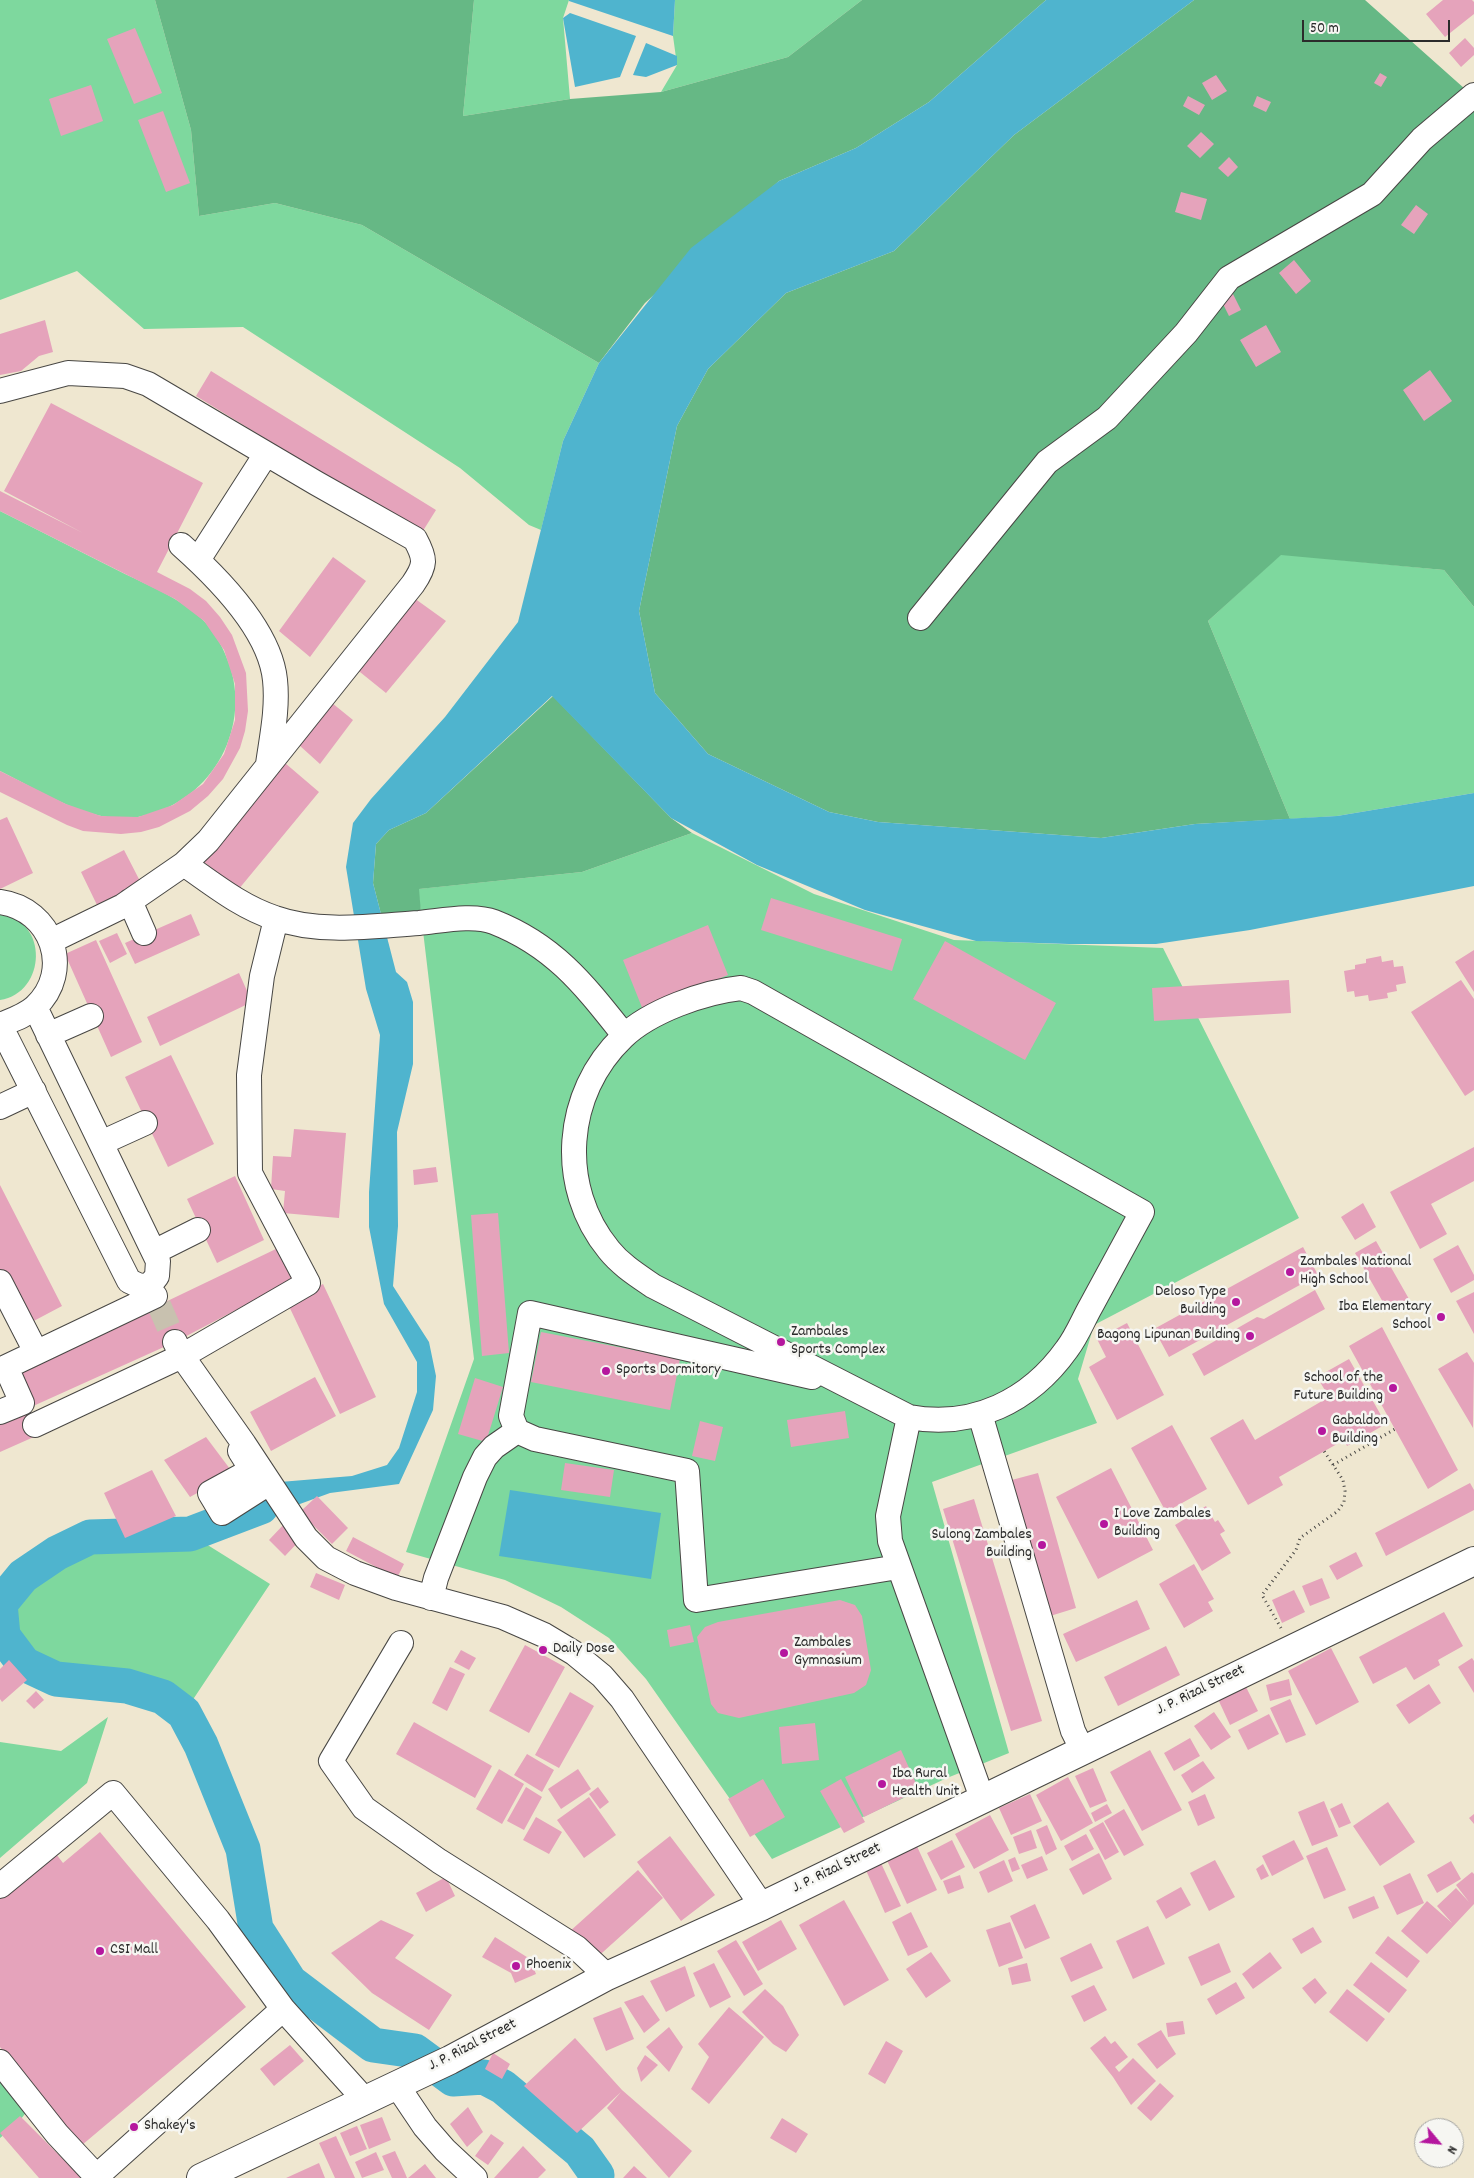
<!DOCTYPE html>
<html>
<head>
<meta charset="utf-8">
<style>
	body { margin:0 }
	#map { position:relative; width:1474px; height:2178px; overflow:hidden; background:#efe7d0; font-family:Dekko,sans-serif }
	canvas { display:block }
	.north { position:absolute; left:1414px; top:2118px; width:50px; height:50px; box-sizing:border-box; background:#f6f6f2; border:1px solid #a5a5a2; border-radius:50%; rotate:118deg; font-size:14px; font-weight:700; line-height:20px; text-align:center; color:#2b2b2b }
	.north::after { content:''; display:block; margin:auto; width:18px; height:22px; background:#b5179e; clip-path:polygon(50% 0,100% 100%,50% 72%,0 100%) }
	.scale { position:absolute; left:1302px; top:20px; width:148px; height:22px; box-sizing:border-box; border:2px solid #2b2b2b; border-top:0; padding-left:6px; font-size:15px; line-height:18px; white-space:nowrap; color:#2b2b2b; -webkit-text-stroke:4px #f6f6f2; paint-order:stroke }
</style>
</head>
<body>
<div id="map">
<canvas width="1474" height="2178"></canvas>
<div class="north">N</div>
<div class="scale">50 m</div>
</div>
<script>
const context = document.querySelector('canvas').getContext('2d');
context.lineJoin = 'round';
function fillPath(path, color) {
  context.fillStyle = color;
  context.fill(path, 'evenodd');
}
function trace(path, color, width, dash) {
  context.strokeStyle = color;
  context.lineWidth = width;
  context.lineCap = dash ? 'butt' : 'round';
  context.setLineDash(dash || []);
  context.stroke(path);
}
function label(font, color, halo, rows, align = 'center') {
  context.font = font + ' Dekko,sans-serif';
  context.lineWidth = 5;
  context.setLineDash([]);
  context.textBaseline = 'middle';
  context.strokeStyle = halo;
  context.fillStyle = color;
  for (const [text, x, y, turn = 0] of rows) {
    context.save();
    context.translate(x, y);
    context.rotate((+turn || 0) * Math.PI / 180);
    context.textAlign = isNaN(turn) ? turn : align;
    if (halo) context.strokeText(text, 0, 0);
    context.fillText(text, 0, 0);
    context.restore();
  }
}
fillPath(new Path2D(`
	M0,0H155L191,130L199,216L275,203L362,225L599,363L563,441L541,530L529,525L460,468L243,327L144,329L77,271L0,300Z
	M474,0H569L563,18L570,99L463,116Z
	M675,0H862L788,57L661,92L677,65L673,36Z
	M0,511C42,532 83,553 125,574C152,587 182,599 203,620C216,632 224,650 230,666C251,733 209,804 138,817C90,825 41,791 0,771Z
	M1281,554L1444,570L1474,607V793L1337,816L1290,819L1208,621Z
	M692,833L814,894L954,940L1163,948L1299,1218L1094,1325L1078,1379L1097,1423L932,1482L1009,1753L947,1778L772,1859L646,1679L609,1638L561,1607L505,1580L406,1552L474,1359L418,889L582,872Z
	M0,915C49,919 47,993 0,1000Z
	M190,1534L270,1584L184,1713L162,1697L127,1686L56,1679L24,1664L3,1636L0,1604L23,1576L57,1553L90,1537Z
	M108,1717L87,1783L0,1858V1742L61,1751Z
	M0,2077L27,2111L18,2123L0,2138Z`), '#7ed89e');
fillPath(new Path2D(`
	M155,0H474L463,116L570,99L661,92L788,57L862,0H1046L929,102L856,148L779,181L645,303L599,363L362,225L275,203L199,216L191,130Z
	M1194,0H1365L1474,97V607L1444,570L1281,555L1208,621L1290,819L1195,824L1101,838L878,822L829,812L708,754L655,693L639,611L677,426L708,369L786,293L894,251L1014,135Z
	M553,696L671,818L692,833L582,872L419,889L421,913L382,918L373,883L376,844L389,830L426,813Z`), '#66b885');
fillPath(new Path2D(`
	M569,0H675L673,36L569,1Z
	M1046,0H1194L1014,135L894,251L786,293L708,369L677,426L639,611L655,693L708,754L829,812L878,822L1101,838L1195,824L1337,816L1474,793V886L1250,930L1156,944H1069L976,941L865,910L757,865L671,818L552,696L426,813L389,830L376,844L373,883L396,972L407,982L413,1002V1064L397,1132L398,1226L393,1286L429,1342L436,1376L433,1410L399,1484L330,1493L256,1520L218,1522L280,1482L352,1476L387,1465L399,1448L417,1392V1362L384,1304L369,1227V1192L380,1035L366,989L346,867L353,823L371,799L445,717L518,622L563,441L599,363L691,248L779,181L856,148L929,102Z
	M570,13L636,36L620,77L575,87L563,18Z
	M646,43L677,56V65L646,77L633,75Z
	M510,1490L661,1513L651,1579L499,1556Z`), '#4fb4ce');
trace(new Path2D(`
	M261,1507L190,1534L90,1537L57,1553L23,1576L0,1604L3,1636L24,1664L56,1679L127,1686L163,1697L184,1713L201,1745L243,1849L256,1929L290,1982L373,2045L415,2051L453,2079L484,2077L503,2087L580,2151L597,2175L595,2178`), '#4fb4ce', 35);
fillPath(new Path2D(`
	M1443,0H1472L1474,2V14L1445,37L1426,14Z
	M135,28L162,93L134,104L107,39Z
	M1465,38L1474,48V55L1461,67L1449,53Z
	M1380,73L1387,77L1381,87L1374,83Z
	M1216,75L1227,91L1212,100L1202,83Z
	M91,85L103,121L61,136L49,99Z
	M1188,96L1205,105L1199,115L1183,106Z
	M1257,96L1271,102L1266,112L1253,106Z
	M163,111L190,183L166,192L138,120Z
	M1201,132L1214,144L1200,158L1187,146Z
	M1229,157L1238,167L1228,177L1218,168Z
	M1181,192L1207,199L1201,220L1175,212Z
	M1416,205L1428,214L1414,234L1401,225Z
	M1294,260L1311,281L1296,294L1279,273Z
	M1232,292L1241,310L1229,316L1220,298Z
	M45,320L53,352L39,356L21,371L0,375V334Z
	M1266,325L1281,352L1256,367L1240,340Z
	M1430,370L1452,401L1424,421L1403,390Z
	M211,371L436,510L421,534L196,396Z
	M51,403L203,483L157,572L190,589L206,601L220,617L232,635L246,673L248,711L245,731L240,748L223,779L208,796L190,811L159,827L141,832L121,834L83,831L67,825L0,792V771L66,804L101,816L138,817L173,805L203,784L224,754L235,720V684L224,650L204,621L175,599L0,511V491L83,533L4,491Z
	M333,557L366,581L310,657L279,631Z
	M414,598L446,621L386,693L355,668Z
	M332,703L353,720L320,764L299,745Z
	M285,763L319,792L238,890L203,861Z
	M7,817L33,873L0,889V820Z
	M124,850L141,883L97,905L81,872Z
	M771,898L902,939L892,971L761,930Z
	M191,914L200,935L135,964L125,943Z
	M708,925L728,975L643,1010L623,960Z
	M117,933L127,954L110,963L99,941Z
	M96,940L142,1042L111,1057L65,954Z
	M945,941L1056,1003L1025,1060L913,999Z
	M1474,950V992L1455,962Z
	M1381,956L1382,962L1393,960L1394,967L1403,966L1406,983L1396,985L1397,991L1387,993L1388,998L1369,1001L1368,995L1355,997L1354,991L1347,992L1344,971L1355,969V965L1366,963V959Z
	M239,973L252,1002L160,1046L147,1017Z
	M1289,980L1291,1013L1154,1021L1152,988Z
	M1461,980L1474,999V1090L1465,1096L1411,1012Z
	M171,1055L214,1144L168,1167L125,1077Z
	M294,1129L346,1133L339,1218L283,1213L285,1191L271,1189L273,1156L291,1157Z
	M1474,1147V1181L1431,1204L1447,1234L1420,1249L1390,1192Z
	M436,1167L438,1182L414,1185L413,1170Z
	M235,1176L264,1240L217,1263L187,1199Z
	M0,1185L62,1306L28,1324L0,1269Z
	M1363,1203L1376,1227L1355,1240L1341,1217Z
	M498,1213L509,1353L482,1356L471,1215Z
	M1376,1241L1409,1299L1388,1311L1355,1253Z
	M1458,1245L1474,1275V1280L1451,1293L1433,1259Z
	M1303,1247L1318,1275L1169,1357L1154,1329Z
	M278,1248L293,1280L175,1342L31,1407L15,1374Z
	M323,1284L376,1397L340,1414L287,1302Z
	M1315,1290L1325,1309L1204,1376L1192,1354L1257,1317L1264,1319Z
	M1474,1292V1334L1456,1301Z
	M1127,1323L1164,1395L1117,1420L1089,1367L1106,1357L1097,1339Z
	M1382,1327L1458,1470L1428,1489L1349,1346Z
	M541,1332L680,1359L670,1410L531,1382Z
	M1467,1352L1474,1363L1473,1428L1438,1369Z
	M1349,1359L1386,1424L1347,1446L1344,1440L1279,1477L1283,1485L1248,1505L1210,1438L1243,1419L1255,1440L1329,1397L1317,1377Z
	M315,1377L336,1416L271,1451L250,1412Z
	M475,1378L503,1387L486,1442L458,1434Z
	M24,1409L36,1436L0,1452V1420Z
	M845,1411L849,1438L791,1447L787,1420Z
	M700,1421L723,1427L715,1461L692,1456Z
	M1172,1425L1207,1489L1166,1512L1131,1448Z
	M206,1437L233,1473L190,1497L164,1460Z
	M565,1463L614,1470L610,1497L561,1490Z
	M1111,1468L1153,1550L1098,1579L1056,1497Z
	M152,1470L176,1516L125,1538L104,1493Z
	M1038,1473L1076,1608L1047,1617L1008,1481Z
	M1470,1483L1474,1490V1510L1386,1556L1375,1533Z
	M317,1496L348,1528L332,1544L300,1512Z
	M974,1499L1042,1721L1011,1731L943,1509Z
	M1206,1506L1215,1522L1218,1520L1225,1531L1220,1534L1231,1553L1202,1571L1175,1525Z
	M286,1522L302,1538L285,1556L269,1540Z
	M353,1537L404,1564L397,1578L346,1551Z
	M1356,1552L1363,1566L1337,1580L1329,1566Z
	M1194,1564L1214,1599L1208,1602L1213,1611L1184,1628L1159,1584Z
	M316,1573L345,1585L339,1600L310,1587Z
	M1322,1578L1330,1598L1310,1606L1302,1586Z
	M1294,1590L1305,1612L1282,1623L1272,1600Z
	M840,1600L855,1605L862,1616L871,1670L866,1685L854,1693L739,1718L718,1713L711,1704L697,1637L705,1627L718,1622Z
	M1137,1600L1150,1629L1076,1662L1063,1634Z
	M1444,1612L1463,1646L1438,1660L1440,1665L1414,1680L1406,1667L1373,1684L1359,1657Z
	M690,1625L694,1642L670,1647L667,1630Z
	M525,1645L565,1667L529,1733L489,1711Z
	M1166,1646L1180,1675L1118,1706L1104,1677Z
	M1331,1648L1359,1702L1316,1725L1288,1671Z
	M461,1650L476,1658L469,1670L454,1662Z
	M1472,1658L1474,1661V1693L1458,1667Z
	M9,1660L27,1680L2,1702L0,1699V1669Z
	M450,1667L465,1674L447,1711L432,1703Z
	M1289,1679L1292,1695L1270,1701L1266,1685Z
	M1244,1683L1258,1711L1230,1725L1217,1697Z
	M1429,1684L1441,1703L1409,1724L1396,1705Z
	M36,1691L44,1700L34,1709L26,1701Z
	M570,1692L594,1706L559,1768L535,1755Z
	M1290,1699L1306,1735L1286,1743L1270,1708Z
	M1214,1712L1231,1737L1211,1750L1194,1726Z
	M1269,1714L1279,1734L1248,1750L1238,1730Z
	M414,1722L492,1766L475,1798L396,1754Z
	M815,1723L819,1760L782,1764L779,1727Z
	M1190,1738L1200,1756L1174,1771L1164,1753Z
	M901,1750L919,1790L864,1817L845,1777Z
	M1150,1750L1182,1810L1142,1831L1110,1772Z
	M527,1754L554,1770L542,1792L514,1775Z
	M1203,1761L1215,1778L1192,1793L1181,1775Z
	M1093,1768L1107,1801L1090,1808L1075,1776Z
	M499,1769L524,1784L502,1824L476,1809Z
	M578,1769L591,1789L561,1809L548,1789Z
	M1068,1777L1093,1823L1061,1841L1036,1795Z
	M763,1779L785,1817L750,1837L728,1799Z
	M841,1779L865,1822L844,1833L820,1791Z
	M526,1787L542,1797L524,1830L507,1821Z
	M598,1787L609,1802L600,1809L589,1794Z
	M1030,1794L1042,1821L1011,1835L999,1808Z
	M1205,1794L1215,1818L1198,1826L1188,1802Z
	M589,1797L616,1835L584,1858L557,1820Z
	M1324,1801L1338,1836L1312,1846L1298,1812Z
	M1388,1802L1415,1842L1380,1866L1353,1826Z
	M1342,1803L1351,1823L1339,1828L1330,1809Z
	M1107,1804L1112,1813L1095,1822L1091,1813Z
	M1124,1809L1144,1845L1124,1856L1104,1821Z
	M1474,1814V1824L1469,1818Z
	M990,1815L1009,1850L974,1869L955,1834Z
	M536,1817L562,1832L549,1854L523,1840Z
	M1103,1822L1119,1852L1105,1860L1089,1830Z
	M1047,1825L1057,1849L1046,1855L1036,1830Z
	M1031,1830L1037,1848L1019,1854L1013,1837Z
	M100,1832L246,2007L82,2145L0,2047V1895L53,1850L63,1863Z
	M1086,1834L1094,1849L1072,1861L1064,1846Z
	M670,1836L715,1895L681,1921L637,1862Z
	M952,1840L965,1867L941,1880L927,1853Z
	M1294,1840L1304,1859L1272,1876L1262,1856Z
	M915,1842L937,1890L907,1904L885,1856Z
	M1327,1847L1346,1890L1324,1899L1306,1856Z
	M1099,1853L1112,1879L1083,1895L1069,1869Z
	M1042,1856L1048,1870L1027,1879L1021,1865Z
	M1015,1857L1020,1869L1012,1872L1008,1860Z
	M1004,1860L1013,1881L988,1893L979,1872Z
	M1215,1860L1235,1897L1209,1911L1190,1873Z
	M880,1861L901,1906L885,1913L865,1868Z
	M1451,1861L1461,1879L1437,1893L1427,1875Z
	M1263,1864L1269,1876L1261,1880L1256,1869Z
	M638,1870L663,1898L593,1961L568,1933Z
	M1472,1872L1474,1874V1904L1427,1954L1401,1931L1427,1901L1452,1923L1437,1906L1456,1888L1469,1902L1456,1885Z
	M1410,1873L1424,1903L1397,1915L1383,1886Z
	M960,1875L964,1888L948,1894L943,1881Z
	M446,1877L455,1896L426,1912L416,1893Z
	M1181,1887L1191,1905L1166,1919L1156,1901Z
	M1374,1896L1379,1908L1353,1919L1348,1907Z
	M844,1900L889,1980L844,2006L799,1925Z
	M1035,1904L1050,1938L1025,1949L1010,1916Z
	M911,1912L928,1947L908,1956L892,1922Z
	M381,1920L414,1935L395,1958L452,1995L429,2030L372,1993L331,1953Z
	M781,1920L797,1949L758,1971L742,1942Z
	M1010,1922L1023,1958L999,1967L986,1930Z
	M1148,1926L1165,1964L1133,1979L1116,1941Z
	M1313,1927L1322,1942L1301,1954L1292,1939Z
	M1388,1936L1420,1961L1407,1978L1375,1953Z
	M495,1937L530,1959L536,1974L515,1983L511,1973L482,1957Z
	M736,1940L763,1984L744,1996L717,1951Z
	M1091,1943L1103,1968L1071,1982L1060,1958Z
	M1219,1943L1231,1972L1201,1986L1188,1957Z
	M931,1952L951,1981L926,1998L906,1969Z
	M1270,1952L1282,1968L1253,1989L1242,1974Z
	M1371,1962L1407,1990L1389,2013L1353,1985Z
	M714,1963L731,1997L710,2008L693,1973Z
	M1027,1963L1031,1981L1012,1985L1008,1968Z
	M685,1966L695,1996L666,2012L650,1981Z
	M1315,1978L1327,1993L1315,2004L1302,1988Z
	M1236,1982L1245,1998L1216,2015L1207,1999Z
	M1094,1985L1107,2010L1084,2022L1071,1996Z
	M765,1989L783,2006L799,2035L786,2052L773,2044L742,2012Z
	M1347,1989L1385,2019L1367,2042L1329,2012Z
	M643,1995L660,2020L644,2033L624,2002Z
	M621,2007L634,2039L606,2051L593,2018Z
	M729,2007L764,2037L709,2104L691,2089L709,2057L698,2044Z
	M1183,2021L1185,2034L1168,2037L1166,2023Z
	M669,2027L683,2047L669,2072L646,2047Z
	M1161,2030L1176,2054L1157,2069L1137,2044Z
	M1105,2036L1111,2044L1115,2041L1128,2057L1115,2067L1119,2072L1133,2058L1156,2081L1131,2105L1113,2077L1090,2048Z
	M575,2038L622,2090L692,2151L669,2178L607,2108L621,2092L577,2133L524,2086Z
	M886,2041L903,2051L885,2084L868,2074Z
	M290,2045L304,2061L274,2086L260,2069Z
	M493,2053L510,2064L502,2079L485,2069Z
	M645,2055L658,2065L641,2082L637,2068Z
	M1160,2083L1174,2096L1151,2121L1137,2108Z
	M468,2107L483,2132L467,2147L450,2124Z
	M20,2116L82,2178H39L0,2133Z
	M382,2117L391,2140L369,2149L360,2125Z
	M782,2118L808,2134L796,2153L770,2138Z
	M357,2126L367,2149L350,2156L340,2133Z
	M491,2134L504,2143L488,2165L475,2156Z
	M336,2136L355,2178H335L319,2143Z
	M523,2146L546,2170L538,2178H494Z
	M395,2151L405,2173L407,2178H392L382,2156Z
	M376,2152L384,2170L362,2178L355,2162Z
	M319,2163L325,2178H286Z
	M425,2164L436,2178H408Z
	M634,2166L647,2178H623Z`), '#e5a3bb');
trace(new Path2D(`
	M159,1305L175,1342`), '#c8c1af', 24, [24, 12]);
const minor = new Path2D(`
	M0,391L68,373L125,376L148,384L316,483L415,539C426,559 426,565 413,584L208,841L184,864L123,906L51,941
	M181,545C217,577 270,630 275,680C278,708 272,736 268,764
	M198,560L266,454
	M920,618L1047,462L1107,418L1186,333L1229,278L1372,194L1422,139L1474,95
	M184,864C213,884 241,907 275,918C320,934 372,926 419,923C441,921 473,914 494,922C555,946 585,986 624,1035
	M130,901L144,933
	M0,902C52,909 74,971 35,1007C25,1016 12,1020 0,1025
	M741,988L753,992L1142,1212C1125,1243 1108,1275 1091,1306C1083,1320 1077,1336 1067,1349C1030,1401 973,1429 909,1417L653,1286C637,1275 621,1265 609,1250C557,1187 564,1093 623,1037C650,1011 704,992 741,988Z
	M0,1025L129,1281L140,1286L150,1285L157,1276L158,1261L35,1007
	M48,1035L91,1016
	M0,1107L34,1091
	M101,1143L145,1123
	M154,1252L198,1230
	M0,1282L36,1352
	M175,1342L182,1356L244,1444L306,1538L326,1558L355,1573L396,1588L503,1617L544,1635L574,1653L602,1676L622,1699L762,1906
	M812,1377L530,1313L511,1416L517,1431L535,1439L687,1471L696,1600L898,1567
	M0,1412L22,1403L6,1367L155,1296
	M980,1414L1073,1731L1082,1749
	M909,1417L888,1516L890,1541L982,1798
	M35,1425L182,1356L308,1283L250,1173L249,1075L262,976L276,919
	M240,1451L252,1470L210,1493L222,1513L269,1483
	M431,1598L436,1578L475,1477L485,1457L494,1447L517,1431
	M401,1643L331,1761L364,1808L439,1861L577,1948L607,1976
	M0,1886L113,1793L218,1920L283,2009L364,2099
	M0,2062L57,2134L98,2178
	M396,2084L425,2127L445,2150L475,2178
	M96,2177L283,2009`);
const major = new Path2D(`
	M201,2178L450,2060L607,1976L762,1906L1474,1561`);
trace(minor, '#484744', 26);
trace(major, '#484744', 30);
trace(new Path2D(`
	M1333,1465L1395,1429
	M1281,1628L1262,1595L1296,1550L1300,1538L1338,1511L1344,1502L1345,1491L1343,1480L1324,1451`), '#484744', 3, [1, 4]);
trace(minor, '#fff', 24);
trace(major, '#fff', 28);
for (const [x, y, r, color] of [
	[1290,1272,5,"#b5179e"],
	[1236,1302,5,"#b5179e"],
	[1441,1317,5,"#b5179e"],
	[1250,1336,5,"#b5179e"],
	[781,1342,5,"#b5179e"],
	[606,1371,5,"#b5179e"],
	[1393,1388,5,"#b5179e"],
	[1322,1431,5,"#b5179e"],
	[1104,1524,5,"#b5179e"],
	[1042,1545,5,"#b5179e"],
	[543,1650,5,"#b5179e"],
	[784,1653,5,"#b5179e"],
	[882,1784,5,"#b5179e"],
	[100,1951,5,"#b5179e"],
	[516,1966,5,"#b5179e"],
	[134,2127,5,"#b5179e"]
]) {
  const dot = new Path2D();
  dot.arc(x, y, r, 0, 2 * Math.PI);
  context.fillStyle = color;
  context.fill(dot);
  trace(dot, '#f6f6f2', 2);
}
label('16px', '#2b2b2b', '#f6f6f2', [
	["Zambales National",1300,1263],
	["High School",1300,1281],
	["Deloso Type",1226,1293,"right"],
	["Building",1226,1311,"right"],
	["Iba Elementary",1431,1308,"right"],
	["School",1431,1326,"right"],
	["Zambales",791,1333],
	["Sports Complex",791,1351],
	["Bagong Lipunan Building",1240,1336,"right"],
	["Sports Dormitory",616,1371],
	["School of the",1383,1379,"right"],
	["Future Building",1383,1397,"right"],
	["Gabaldon",1332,1422],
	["Building",1332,1440],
	["I Love Zambales",1114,1515],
	["Building",1114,1533],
	["Sulong Zambales",1032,1536,"right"],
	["Building",1032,1554,"right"],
	["Zambales",794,1644],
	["Gymnasium",794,1662],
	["Daily Dose",553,1650],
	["Iba Rural",892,1775],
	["Health Unit",892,1793],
	["CSI Mall",110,1951],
	["Phoenix",526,1966],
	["Shakey's",144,2127]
], 'left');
label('16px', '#2b2b2b', '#f6f6f2', [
	["J. P. Rizal Street",1201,1691,-26],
	["J. P. Rizal Street",837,1869,-26],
	["J. P. Rizal Street",473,2046,-27]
]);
</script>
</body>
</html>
